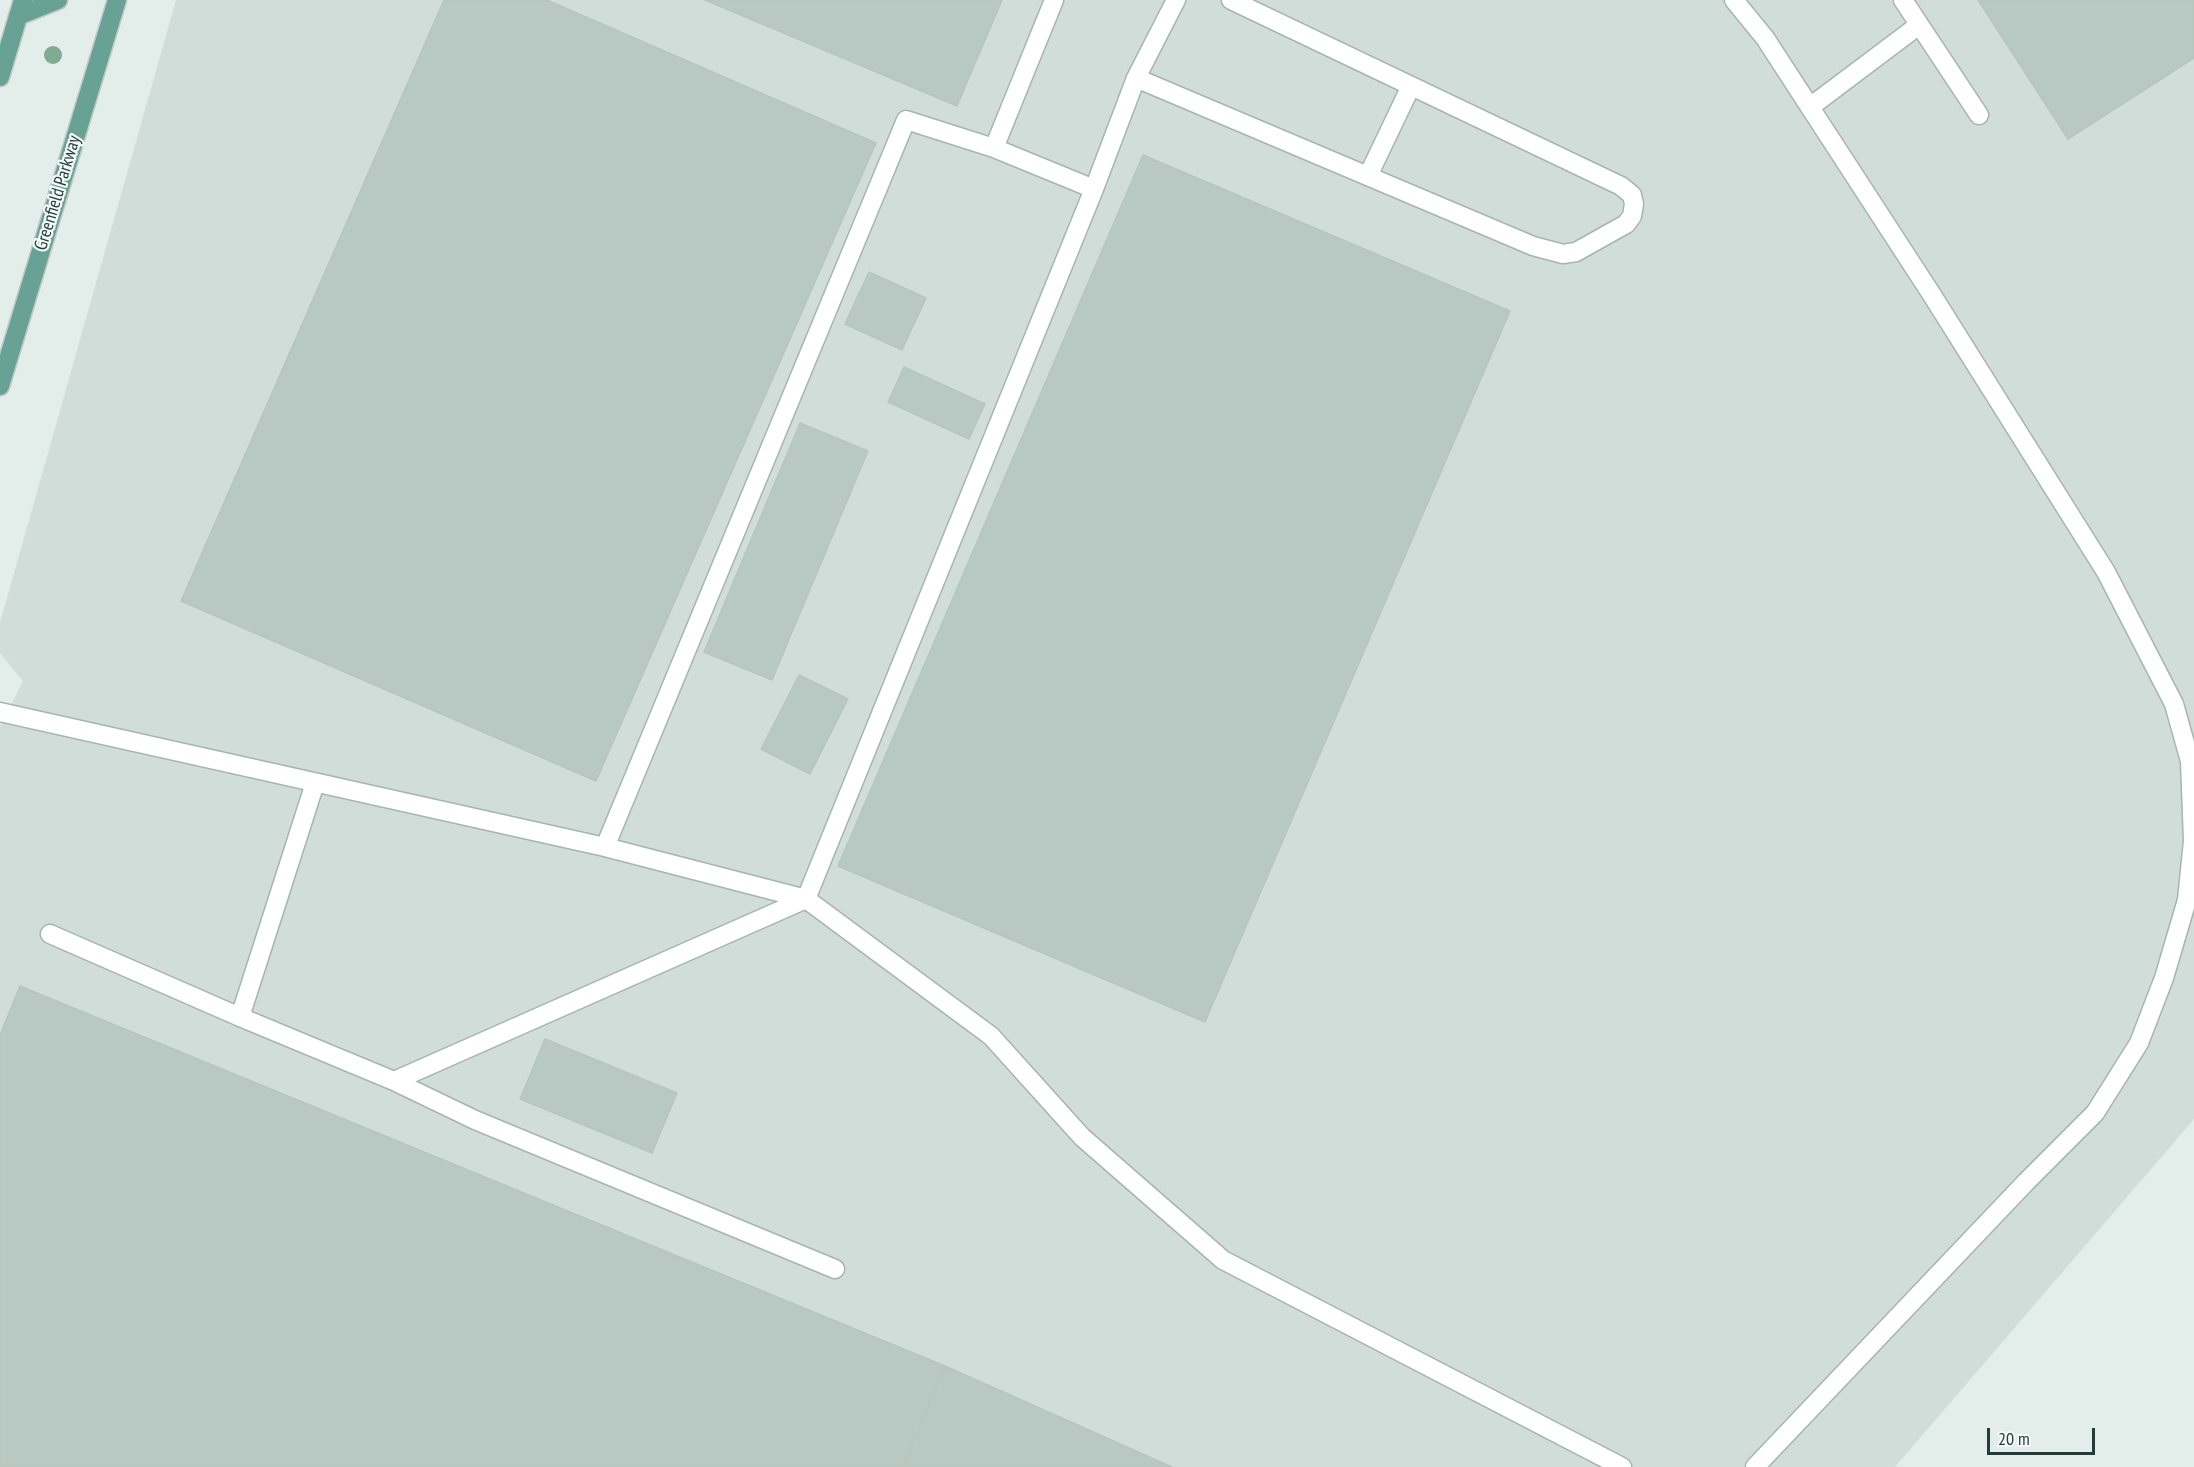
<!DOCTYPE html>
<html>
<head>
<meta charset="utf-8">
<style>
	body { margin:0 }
	#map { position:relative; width:2194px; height:1467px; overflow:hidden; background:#e3ede9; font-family:"PT Sans Narrow",sans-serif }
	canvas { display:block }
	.scale { position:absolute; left:1987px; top:1428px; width:108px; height:27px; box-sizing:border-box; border:3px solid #233e38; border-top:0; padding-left:8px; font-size:18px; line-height:21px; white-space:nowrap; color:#233e38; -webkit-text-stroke:4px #f4f9f7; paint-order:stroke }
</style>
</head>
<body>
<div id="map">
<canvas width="2194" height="1467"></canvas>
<div class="scale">20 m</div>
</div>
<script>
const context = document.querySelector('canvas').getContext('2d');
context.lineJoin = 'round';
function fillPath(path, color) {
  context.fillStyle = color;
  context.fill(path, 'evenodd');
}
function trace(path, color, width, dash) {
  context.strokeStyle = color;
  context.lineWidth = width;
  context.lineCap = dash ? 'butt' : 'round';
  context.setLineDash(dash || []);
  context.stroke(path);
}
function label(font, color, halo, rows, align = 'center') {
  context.font = font + ' "PT Sans Narrow",sans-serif';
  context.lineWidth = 4.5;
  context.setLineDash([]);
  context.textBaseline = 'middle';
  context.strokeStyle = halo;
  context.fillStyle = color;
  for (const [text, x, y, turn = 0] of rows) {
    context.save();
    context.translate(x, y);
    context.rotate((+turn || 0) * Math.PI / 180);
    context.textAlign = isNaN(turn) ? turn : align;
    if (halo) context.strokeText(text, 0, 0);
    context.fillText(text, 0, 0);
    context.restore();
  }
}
fillPath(new Path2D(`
	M176,0H2194V1119L1895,1467H0V727L23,681L0,653V623Z`), '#d1ddd8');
const building = new Path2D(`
	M444,0H547L876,143L596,781L181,601Z
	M705,0H1002L957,106Z
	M1978,0H2194V58L2068,139Z
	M1143,155L1510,311L1205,1022L838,866Z
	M869,272L926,298L902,350L845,324Z
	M904,367L985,404L969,439L888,402Z
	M800,423L868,451L772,680L704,652Z
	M799,675L848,699L810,774L761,749Z
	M20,986L945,1366L903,1467H0V1035Z
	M545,1039L677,1093L652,1153L520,1099Z
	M945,1366L1172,1467H903Z`);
fillPath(building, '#b8c8c2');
trace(building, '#b6c6c0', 1.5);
const minor = new Path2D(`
	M1734,0L1765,38L1932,295L2106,572L2174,704L2190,761L2193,841L2187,900L2164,978L2139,1043L2095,1113L2026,1182L1755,1467
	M1903,0L1979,115
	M1136,78L1533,246L1563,254L1576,252L1626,224L1632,216L1634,204L1632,195L1621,186L1231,0
	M1810,107L1919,25
	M994,148L1054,0
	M1368,176L1411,86
	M0,712L605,847L806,899L991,1036L1082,1137L1223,1260L1622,1467
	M315,783L240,1017L394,1081L806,899L1094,189L1136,78L1176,0
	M605,847L906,120L994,148L1094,189
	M50,934L240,1017
	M394,1081L475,1120L835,1269`);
const major = new Path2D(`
	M18,16L58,0
	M0,77L23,0
	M0,386L117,0`);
trace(minor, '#a6b5b0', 21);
trace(major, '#c1c9c7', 21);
trace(minor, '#fff', 18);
trace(major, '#68a295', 18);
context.fillStyle = '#7fab92';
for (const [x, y] of [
	[53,55]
]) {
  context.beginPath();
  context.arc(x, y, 9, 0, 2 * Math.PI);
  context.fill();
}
label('18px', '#233e38', '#f4f9f7', [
	["Greenfield Parkway",58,193,-73]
]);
</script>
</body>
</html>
